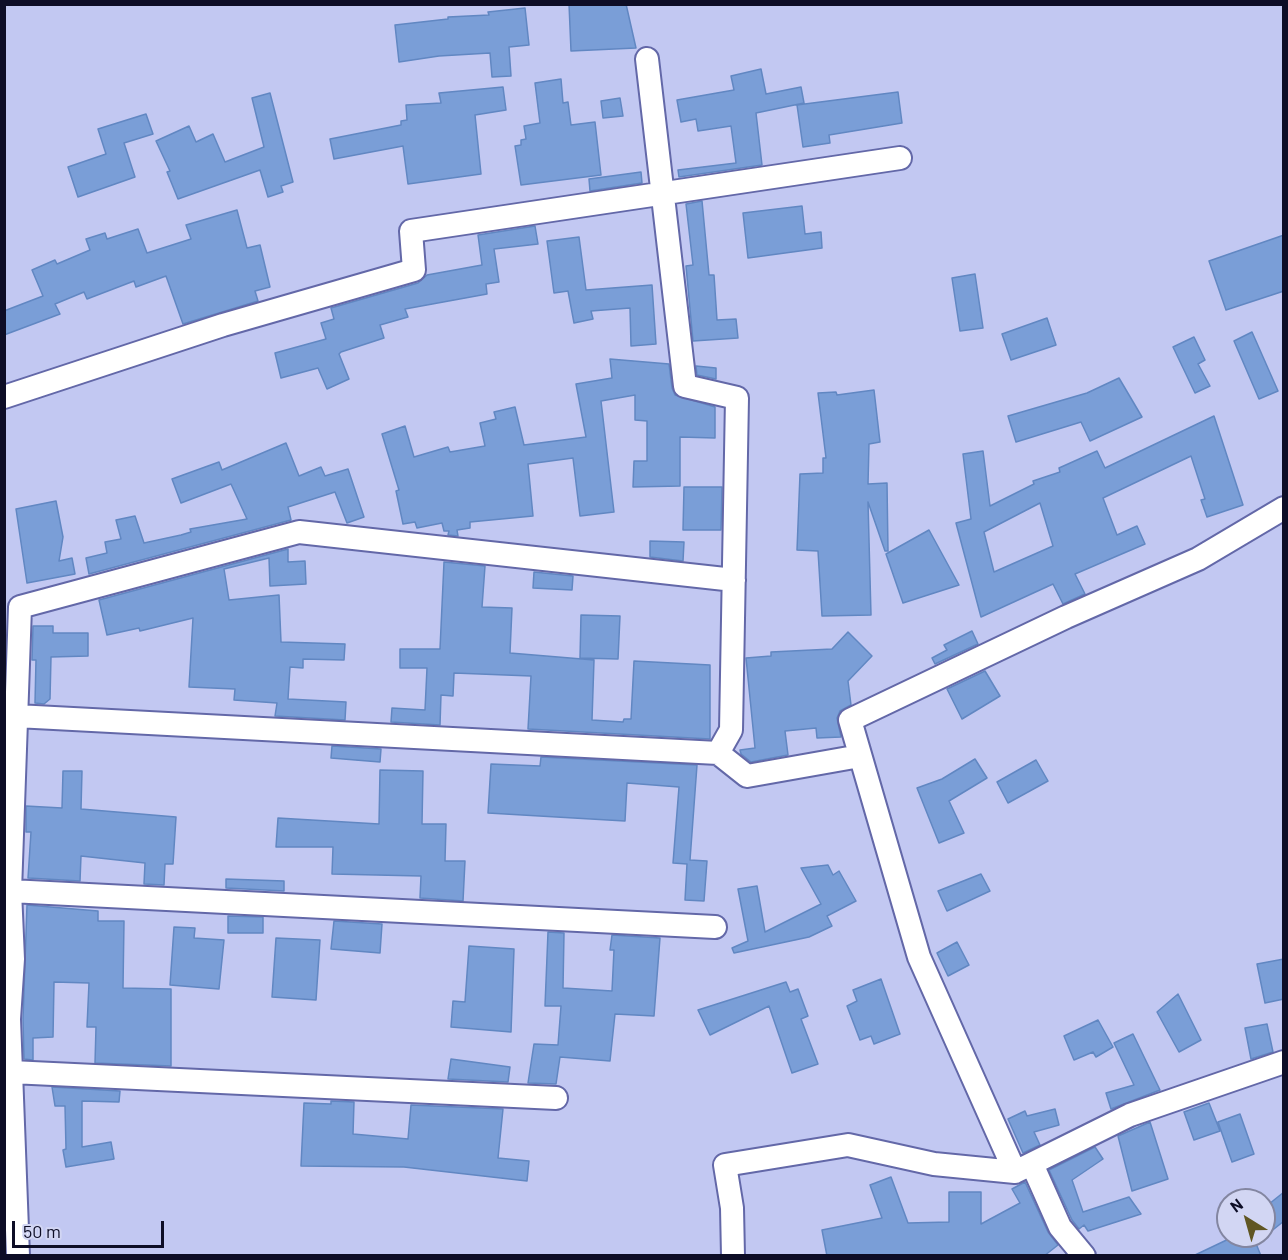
<!DOCTYPE html>
<html>
<head>
<meta charset="utf-8">
<style>
	body { margin:0 }
	#map { position:relative; width:1288px; height:1260px; overflow:hidden; background:#c2c8f2; font-family:Barlow,sans-serif }
	canvas { display:block }
	.frame { position:absolute; inset:0; border:6px solid #0d0d26; pointer-events:none }
	.north { position:absolute; left:1216px; top:1188px; width:60px; height:60px; box-sizing:border-box; background:#d2d6f3; border:2px solid #8386a1; border-radius:50%; rotate:323deg; font-size:16px; font-weight:700; line-height:24px; text-align:center; color:#0d0d26 }
	.north::after { content:''; display:block; margin:auto; width:21px; height:27px; background:#605623; clip-path:polygon(50% 0,100% 100%,50% 72%,0 100%) }
	.scale { position:absolute; left:12px; top:1221px; width:152px; height:27px; box-sizing:border-box; border:3px solid #0d0d26; border-top:0; padding-left:8px; font-size:18px; line-height:21px; white-space:nowrap; color:#0d0d26; -webkit-text-stroke:4px #d2d6f3; paint-order:stroke }
</style>
</head>
<body>
<div id="map">
<canvas width="1288" height="1260"></canvas>
<div class="frame"></div>
<div class="north">N</div>
<div class="scale">50 m</div>
</div>
<script>
const context = document.querySelector('canvas').getContext('2d');
context.lineJoin = 'round';
function fillPath(path, color) {
  context.fillStyle = color;
  context.fill(path, 'evenodd');
}
function trace(path, color, width, dash) {
  context.strokeStyle = color;
  context.lineWidth = width;
  context.lineCap = dash ? 'butt' : 'round';
  context.setLineDash(dash || []);
  context.stroke(path);
}
const building = new Path2D(`
	M569,4H626L636,48L571,51Z
	M525,8L529,45L509,47L511,76L492,77L490,53L439,56L399,62L395,25L448,19V17L489,15L488,12Z
	M761,69L766,94L801,87L804,103L756,113L762,165L679,177L678,170L736,163L731,126L698,131L696,119L681,122L677,100L734,90L731,76Z
	M561,79L563,103L568,102L571,125L595,122L601,175L521,185L515,146L521,145V140L526,139L524,126L540,123L535,83Z
	M503,87L506,110L475,115L481,174L408,184L403,146L334,159L330,139L401,125V121L407,120L406,105L441,103L439,93Z
	M898,92L902,123L829,135L830,143L803,147L797,105Z
	M270,93L293,182L281,186L283,192L268,197L260,170L178,199L167,172L170,171L156,141L189,126L196,142L213,134L225,162L264,147L252,98Z
	M620,98L623,116L603,118L601,101Z
	M146,114L153,134L124,143L135,177L78,197L68,167L106,154L98,129Z
	M641,172L642,183L590,191L589,179Z
	M702,201L709,275H714L717,320L736,319L738,338L693,341L686,266L693,265L686,204Z
	M802,206L805,234L821,232L822,248L748,258L743,213Z
	M237,210L247,248L260,245L270,287L255,291L258,301L183,324L166,276L136,287L134,281L87,299L84,292L55,304L60,314L4,335V311L43,296L32,270L55,260L57,264L90,250L86,239L105,233L107,239L138,229L147,253L191,239L186,225Z
	M535,226L538,244L494,249L499,282L486,284L487,294L405,309L408,317L380,325L384,338L341,352L339,354L349,379L327,389L318,368L281,378L275,353L326,339L321,323L334,319L331,308L418,283L427,275L482,265L478,235Z
	M1284,235V291L1226,310L1209,261Z
	M579,237L586,290L652,285L656,344L631,346L630,308L591,311L593,319L574,323L568,291L554,293L547,241Z
	M975,274L983,328L960,331L952,278Z
	M1047,318L1056,345L1011,360L1002,334Z
	M1252,332L1278,391L1259,399L1234,341Z
	M1194,337L1205,360L1198,364L1210,386L1195,393L1173,347Z
	M610,359L669,364L672,388L675,395L715,407V438L680,437V486L633,487L634,461H647V421L635,420V395L601,401L614,512L580,516L573,458L528,464L533,516L470,522V528L457,530L458,536L448,535L449,531H444L442,523L417,528L415,522L403,524L396,491L399,490L382,434L405,426L414,457L448,447L450,452L485,446L480,423L496,419L494,412L515,407L524,445L586,437L576,384L612,378Z
	M696,366L716,368V379L697,375Z
	M1119,378L1142,417L1090,441L1081,422L1016,442L1008,416L1087,393Z
	M874,390L880,442L869,444L868,484L887,483L888,551H885L868,502L871,615L822,616L818,551L797,550L800,474L823,473V458H826L818,393L836,392L837,395Z
	M1214,416L1243,505L1207,517L1201,500L1205,499L1191,456L1103,498L1117,535L1137,526L1145,544L1075,574L1085,594L1063,604L1053,584L981,617L956,523L971,519L963,454L983,451L990,506L1034,484L1033,481L1060,472L1059,468L1097,451L1105,468ZM1040,503L1053,546L994,572L984,532Z
	M286,443L299,476L321,467L325,476L348,469L364,517L347,523L335,492L288,507L291,520L89,574L86,558L107,553L105,542L121,539L116,520L135,516L144,543L181,535L191,532L190,529L247,519L231,484L181,503L172,479L219,462L222,470Z
	M684,487H722L721,530H683Z
	M56,501L63,537L59,561L72,558L75,574L27,583L16,509Z
	M929,530L959,585L903,603L886,554Z
	M650,541L684,542L683,561L650,557Z
	M288,549V562L305,561L306,584L270,586L269,558L224,569L229,600L279,595L281,642L345,644L344,660L303,659V668L290,667L288,699L346,702L345,720L275,716L277,703L234,700L235,689L189,687L193,618L140,631L139,628L107,635L99,600Z
	M444,562L485,566L482,607L512,608L510,653L594,660L592,720L623,722L624,719H631L634,661L710,665V739L528,729L531,676L454,673L453,696L441,695L440,725L391,722L392,708L425,710L427,668H400V649H440Z
	M534,572L573,576L572,590L533,588Z
	M581,615L620,616L618,659L580,658Z
	M33,626H53V633H88V656L51,657L50,699L44,704L35,703L36,660H32Z
	M972,631L978,644L935,664L932,658L947,650L944,645Z
	M848,632L872,656L848,681L851,705L840,711L837,718L841,737L817,738L816,728L785,731L788,755L751,762L741,754L740,750L755,748L746,658L771,656V652L832,649Z
	M985,671L1000,696L962,719L947,689Z
	M332,746L381,749L380,762L331,758Z
	M541,757L697,765L690,860L707,861L704,901L685,900L687,864L673,863L679,787L627,783L625,821L488,813L491,764L540,766Z
	M975,759L987,778L949,801L964,833L939,843L917,788L942,779Z
	M1036,760L1048,781L1008,803L997,782Z
	M380,770L423,771L422,824H446L445,861H465L463,901L420,898L421,876L332,874L333,847H276L278,818L379,824Z
	M63,771H82L81,809L176,817L173,864H165L164,885L144,884L145,863L81,856L80,881L28,878L31,832H26V806L62,808Z
	M828,865L833,875L839,871L856,901L827,916L832,926L809,937L734,953L732,948L748,941L738,889L757,886L765,932L821,904L801,868Z
	M981,874L990,891L947,911L938,891Z
	M226,879L284,881V891L226,888Z
	M27,905L98,911V921H124L123,988L171,989V1066L95,1063L96,1027H87L89,983L54,982L53,1037L33,1038V1060L24,1059L23,1019Z
	M228,916L263,917V933H228Z
	M334,921L382,924L380,953L331,949Z
	M174,927L195,928L194,938L224,940L219,989L170,985Z
	M548,932L564,933L563,988L612,991L614,950H610L612,935L660,938L654,1016L615,1014L610,1061L560,1057L556,1084L528,1083L534,1044L558,1045L561,1006H545Z
	M276,938L320,940L316,1000L272,997Z
	M957,942L969,965L948,976L937,953Z
	M469,946L514,949L511,1032L451,1027L453,1001L465,1002Z
	M1284,959V999L1265,1003L1257,964Z
	M881,979L900,1034L874,1044L871,1036L860,1040L847,1006L857,1001L853,990Z
	M786,982L790,992L798,989L808,1016L801,1019L818,1064L792,1073L769,1006L710,1035L698,1010Z
	M1178,994L1201,1040L1179,1052L1157,1012Z
	M1098,1020L1113,1047L1096,1057L1093,1052L1074,1060L1064,1036Z
	M1267,1024L1273,1052L1251,1059L1245,1028Z
	M1133,1034L1160,1090L1111,1109L1106,1093L1134,1085L1114,1043Z
	M451,1059L510,1067L508,1082L448,1079Z
	M52,1087L120,1091L119,1102L82,1101V1147L111,1142L114,1159L66,1167L63,1150L66,1149L65,1106H55Z
	M331,1101L354,1102L353,1134L408,1139L411,1105L503,1109L498,1158L529,1161L527,1181L404,1167L301,1166L304,1103L331,1104Z
	M1209,1103L1220,1131L1194,1140L1184,1112Z
	M1055,1109L1059,1125L1034,1132L1040,1145L1023,1153L1008,1119L1025,1111L1027,1116Z
	M1240,1114L1254,1154L1232,1162L1218,1122Z
	M1150,1122L1168,1179L1132,1191L1118,1136Z
	M1095,1147L1103,1159L1072,1180L1083,1212L1129,1197L1141,1214L1088,1231L1084,1225L1079,1229L1072,1220L1049,1170Z
	M891,1177L908,1223L949,1222V1192H981V1224L1020,1203L1012,1189L1025,1182L1048,1232L1058,1245L1044,1256H827L822,1230L882,1218L870,1185Z
	M1284,1192V1221L1264,1237V1208Z
	M1235,1236H1253L1261,1256H1193Z`);
fillPath(building, '#7a9ed7');
trace(building, '#6187c2', 1.5);
const minor = new Path2D(`
	M647,59L685,386L737,398L731,730L718,753
	M4,397L223,325L414,270L411,231L900,158
	M16,716L718,753L747,776L860,756
	M10,891L715,927
	M11,1072L556,1098
	M1032,1164L1060,1227L1084,1256
	M1015,1172L1130,1115L1284,1062
	M18,1256L9,1019L13,959L10,891L20,607L299,532L734,580
	M733,1256L732,1208L725,1165L848,1145L934,1164L1015,1172L919,957L850,720L1066,617L1198,559L1284,508`);
trace(minor, '#6368a8', 26);
trace(minor, '#fff', 22);
</script>
</body>
</html>
